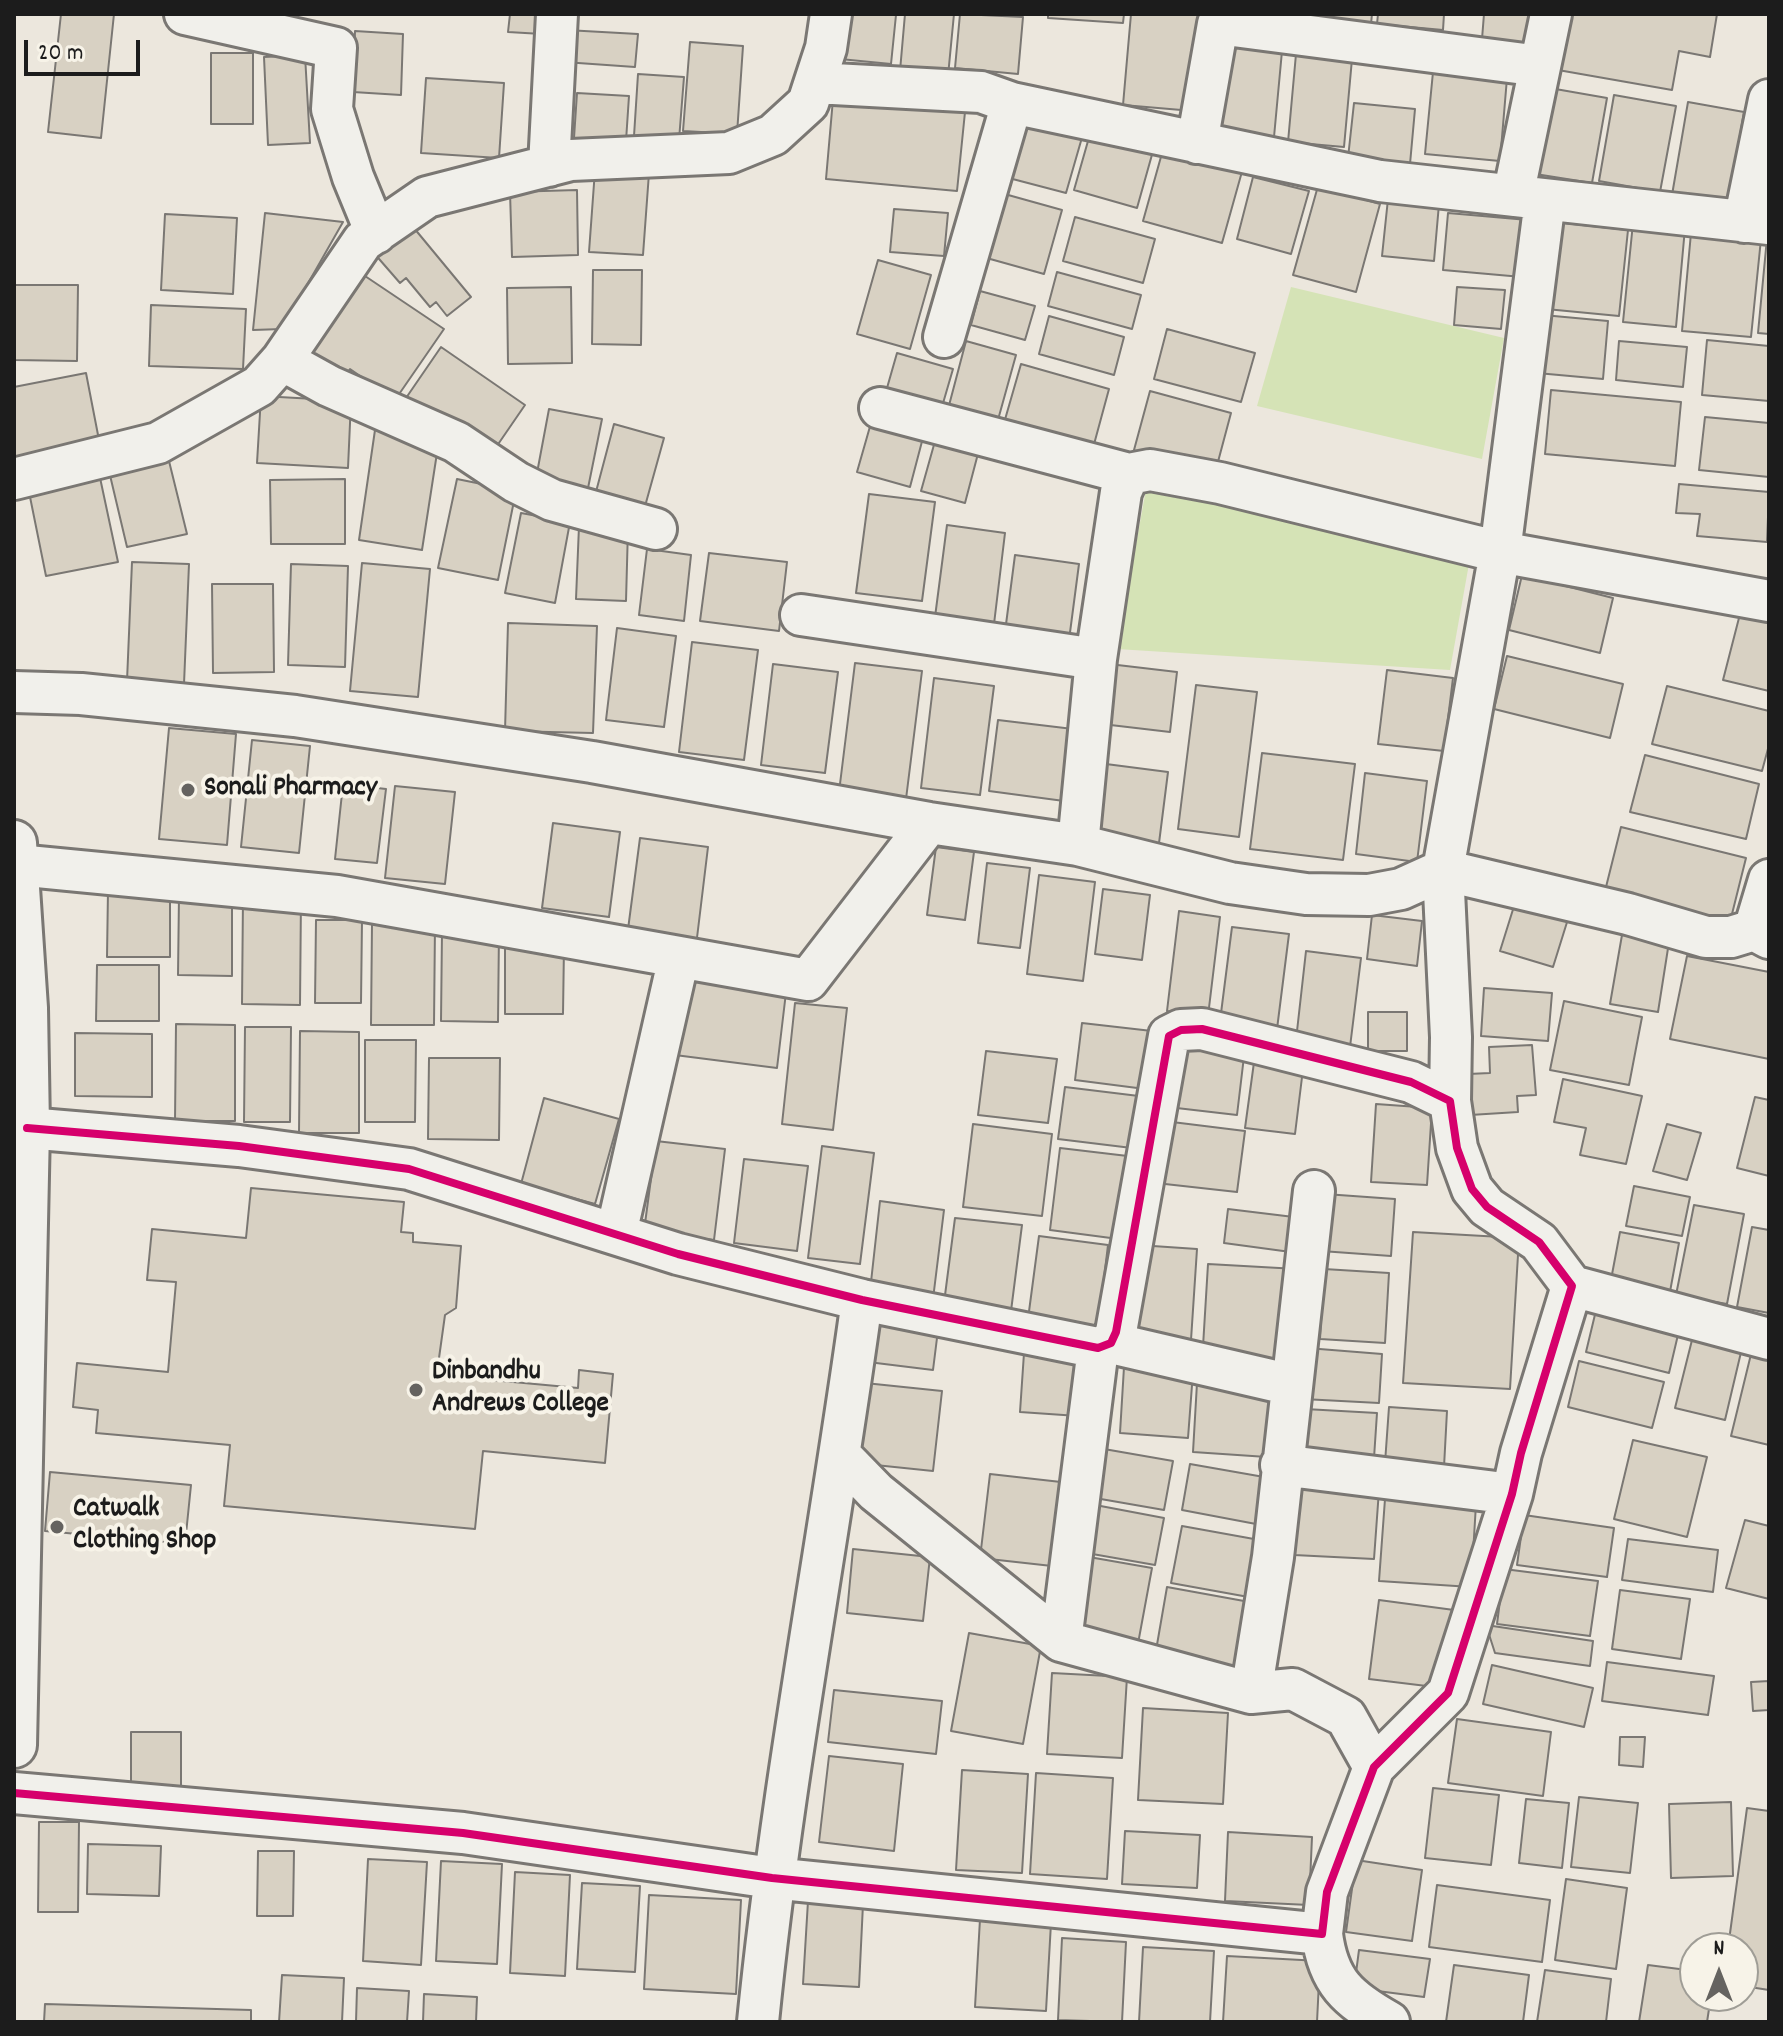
<!DOCTYPE html>
<html>
<head>
<meta charset="utf-8">
<style>
	body { margin:0 }
	#map { position:relative; width:1783px; height:2036px; overflow:hidden; background:#ece7dd; font-family:Dekko,sans-serif }
	canvas { display:block }
	.frame { position:absolute; inset:0; border:16px solid #1c1c1c; pointer-events:none }
	.north { position:absolute; left:1679px; top:1932px; width:80px; height:80px; box-sizing:border-box; background:#f7f3e8; border:2px solid #9f9d96; border-radius:50%; rotate:0deg; font-size:22px; font-weight:700; line-height:32px; text-align:center; color:#1c1c1c }
	.north::after { content:''; display:block; margin:auto; width:28px; height:36px; background:#656360; clip-path:polygon(50% 0,100% 100%,50% 72%,0 100%) }
	.scale { position:absolute; left:24px; top:40px; width:116px; height:36px; box-sizing:border-box; border:4px solid #1c1c1c; border-top:0; padding-left:10px; font-size:24px; line-height:28px; white-space:nowrap; color:#1c1c1c; -webkit-text-stroke:6px #f7f3e8; paint-order:stroke }
</style>
</head>
<body>
<div id="map">
<canvas width="1783" height="2036"></canvas>
<div class="frame"></div>
<div class="north">N</div>
<div class="scale">20 m</div>
</div>
<script>
const context = document.querySelector('canvas').getContext('2d');
context.lineJoin = 'round';
function fillPath(path, color) {
  context.fillStyle = color;
  context.fill(path, 'evenodd');
}
function trace(path, color, width, dash) {
  context.strokeStyle = color;
  context.lineWidth = width;
  context.lineCap = dash ? 'butt' : 'round';
  context.setLineDash(dash || []);
  context.stroke(path);
}
function label(font, color, halo, rows, align = 'center') {
  context.font = font + ' Dekko,sans-serif';
  context.lineWidth = 8;
  context.setLineDash([]);
  context.textBaseline = 'middle';
  context.strokeStyle = halo;
  context.fillStyle = color;
  for (const [text, x, y, turn = 0] of rows) {
    context.save();
    context.translate(x, y);
    context.rotate((+turn || 0) * Math.PI / 180);
    context.textAlign = isNaN(turn) ? turn : align;
    if (halo) context.strokeText(text, 0, 0);
    context.fillText(text, 0, 0);
    context.restore();
  }
}
fillPath(new Path2D(`
	M1291,287L1504,338L1482,459L1257,406Z
	M1147,484L1472,547L1450,670L1117,649Z`), '#d5e3b6');
const building = new Path2D(`
	M61,14H114L101,138L48,132Z
	M510,14H544L542,34L508,32Z
	M845,14L896,15L891,64L840,59Z
	M905,14H954L948,76L900,71Z
	M960,14L1023,17L1018,74L955,68Z
	M1048,14H1124L1123,23L1048,18Z
	M1131,14H1202L1193,111L1123,105Z
	M1300,14H1372L1371,24L1300,17Z
	M1378,14H1444L1443,30L1377,24Z
	M1484,14H1540L1537,44L1482,39Z
	M1568,14H1717L1710,57L1679,51L1672,90L1558,70Z
	M566,30L638,34L635,67L564,62Z
	M355,31L403,34L401,95L353,92Z
	M690,42L743,46L737,134L683,131Z
	M1297,43L1353,48L1344,147L1288,142Z
	M1225,46L1282,51L1274,137L1217,132Z
	M211,53H253V124H211Z
	M305,55L310,143L268,145L264,57Z
	M1433,72L1507,78L1500,161L1425,154Z
	M638,74L684,77L679,140L634,136Z
	M426,78L504,83L499,158L421,153Z
	M1544,87L1607,98L1592,183L1529,173Z
	M577,93L629,96L626,141L574,138Z
	M1614,95L1676,106L1660,192L1599,181Z
	M833,99L965,112L957,191L826,179Z
	M1688,102L1744,112L1728,204L1672,195Z
	M1354,103L1415,109L1410,164L1348,158Z
	M1021,118L1083,134L1066,193L1005,177Z
	M1092,127L1155,144L1137,208L1074,190Z
	M1164,146L1243,168L1222,243L1143,221Z
	M595,170L649,173L643,255L589,252Z
	M1253,177L1309,191L1291,254L1237,239Z
	M1318,186L1380,204L1356,292L1293,275Z
	M577,190L578,255L512,257L510,192Z
	M1001,193L1062,210L1044,274L983,257Z
	M1388,199L1439,204L1434,261L1382,256Z
	M894,209L948,213L944,256L890,252Z
	M265,213L343,222L282,329L253,330Z
	M1448,213L1528,220L1522,277L1443,270Z
	M165,214L237,218L233,294L161,290Z
	M1075,217L1155,239L1143,283L1063,261Z
	M409,222L471,297L447,316L436,302L430,307L406,278L400,283L373,252Z
	M1554,222L1628,230L1619,316L1546,309Z
	M1633,223L1685,228L1676,327L1623,322Z
	M1691,233L1761,239L1751,337L1682,331Z
	M1767,238H1769V334L1758,333Z
	M878,260L931,275L910,349L857,334Z
	M593,270H642L641,345L592,344Z
	M1057,272L1141,295L1132,329L1048,306Z
	M362,274L444,329L395,400L350,369L344,377L300,362Z
	M14,285H78L77,361L14,360Z
	M571,287L572,363L508,364L507,288Z
	M1457,287L1505,290L1501,329L1454,325Z
	M980,291L1035,306L1025,340L971,325Z
	M151,305L246,309L243,369L149,366Z
	M1543,315L1608,321L1603,379L1537,373Z
	M1049,316L1124,337L1114,375L1039,354Z
	M1167,329L1255,353L1241,402L1154,379Z
	M1707,340L1769,346V401L1702,395Z
	M966,341L1016,355L996,427L947,413Z
	M1619,341L1687,347L1683,387L1616,380Z
	M441,347L525,405L490,456L406,398Z
	M897,353L953,369L939,417L883,402Z
	M1021,364L1109,389L1093,448L1004,423Z
	M86,373L99,440L14,457V387Z
	M1551,390L1681,402L1675,466L1545,454Z
	M1150,391L1231,413L1215,473L1134,450Z
	M261,396L351,401L348,468L257,463Z
	M549,409L602,419L586,498L534,489Z
	M873,416L925,430L910,487L857,472Z
	M1705,417L1769,423V477L1699,470Z
	M614,424L664,438L642,517L593,503Z
	M375,430L439,440L422,550L359,540Z
	M937,434L980,446L965,503L921,491Z
	M168,457L187,534L127,547L109,471Z
	M99,473L118,562L46,576L28,487Z
	M345,479V544H271L270,480Z
	M457,479L516,491L498,580L438,568Z
	M1679,484L1769,492L1767,542L1697,536L1700,514L1676,513Z
	M869,494L935,502L922,601L856,593Z
	M521,513L570,522L555,603L505,593Z
	M947,525L1005,533L994,624L935,617Z
	M579,526L628,528L626,601L576,599Z
	M647,549L691,555L684,621L639,615Z
	M709,553L787,562L779,631L700,621Z
	M1015,555L1079,564L1069,640L1005,632Z
	M132,562L189,564L184,684L127,681Z
	M362,563L430,569L418,697L350,691Z
	M291,564L348,566L345,667L288,665Z
	M1522,575L1613,598L1600,653L1509,630Z
	M212,584H273L274,672L213,673Z
	M1740,614L1769,621V691L1723,680Z
	M508,623L597,626L593,733L505,731Z
	M617,628L676,636L664,727L606,720Z
	M692,642L758,650L744,760L679,752Z
	M1507,656L1623,684L1610,738L1494,709Z
	M855,663L922,671L906,799L839,792Z
	M773,664L838,672L825,773L761,765Z
	M1109,664L1177,672L1170,732L1102,724Z
	M1387,670L1453,678L1444,751L1378,744Z
	M934,678L994,686L980,795L921,788Z
	M1196,685L1257,692L1239,837L1178,829Z
	M1667,686L1769,711V745L1762,771L1652,744Z
	M998,720L1073,729L1064,801L989,791Z
	M169,728L236,734L227,845L159,839Z
	M252,740L310,746L299,853L241,847Z
	M1262,753L1355,764L1343,860L1250,849Z
	M1645,755L1759,784L1746,839L1630,812Z
	M1106,764L1168,772L1158,851L1096,844Z
	M1365,773L1427,781L1417,862L1356,854Z
	M343,784L386,789L377,863L335,859Z
	M395,786L455,792L445,884L385,878Z
	M553,823L620,832L609,917L542,908Z
	M1621,827L1746,858L1729,926L1604,895Z
	M640,838L708,847L696,946L627,937Z
	M936,847L974,852L965,920L927,915Z
	M987,863L1030,868L1020,948L978,943Z
	M1039,875L1095,882L1083,981L1027,974Z
	M1103,889L1150,895L1142,960L1095,954Z
	M108,890L170,891V957H107Z
	M179,895H232V976L178,975Z
	M243,897H301L300,1005L242,1004Z
	M1515,903L1568,919L1553,967L1500,951Z
	M1179,911L1220,917L1208,1016L1167,1011Z
	M1372,915L1422,921L1417,966L1367,959Z
	M316,920H362L361,1003H315Z
	M372,923L435,924L434,1025H371Z
	M1232,927L1289,934L1277,1029L1220,1021Z
	M442,931H499L498,1022L441,1021Z
	M1622,935L1669,942L1658,1012L1610,1004Z
	M505,945L564,946L563,1014H505Z
	M1306,951L1361,958L1350,1047L1296,1040Z
	M1687,956L1769,972V1059L1670,1039Z
	M97,965H159V1021H96Z
	M677,972L787,984L777,1068L667,1054Z
	M1484,988L1552,993L1548,1041L1481,1036Z
	M1564,1001L1642,1017L1629,1085L1550,1070Z
	M795,1003L847,1008L833,1130L782,1124Z
	M1368,1012H1407V1051H1368Z
	M1082,1023L1152,1031L1145,1089L1075,1080Z
	M176,1024L235,1025V1121H175Z
	M245,1027H291L290,1122H244Z
	M300,1031L359,1032V1133H299Z
	M75,1033L152,1034V1097L75,1096Z
	M365,1040H416L415,1122H365Z
	M1176,1040L1245,1048L1237,1115L1168,1107Z
	M1532,1045L1536,1095L1517,1096L1518,1112L1470,1115L1468,1074L1490,1073L1489,1047Z
	M986,1051L1057,1059L1048,1123L978,1115Z
	M1255,1055L1304,1061L1295,1134L1245,1128Z
	M429,1058H500L499,1140L428,1139Z
	M1563,1079L1642,1096L1626,1164L1580,1155L1586,1128L1554,1122Z
	M1065,1087L1147,1097L1140,1149L1058,1139Z
	M1755,1097L1769,1100V1176L1737,1168Z
	M544,1098L619,1119L595,1204L521,1184Z
	M1376,1104L1432,1108L1427,1185L1371,1182Z
	M1164,1121L1245,1131L1237,1192L1156,1183Z
	M973,1124L1052,1134L1042,1216L963,1207Z
	M1667,1124L1701,1133L1687,1180L1653,1171Z
	M656,1141L725,1149L714,1240L644,1231Z
	M822,1146L874,1153L860,1264L808,1258Z
	M1060,1148L1136,1157L1126,1240L1050,1230Z
	M744,1159L808,1166L797,1251L734,1243Z
	M1634,1186L1690,1197L1682,1236L1626,1226Z
	M251,1188L404,1202L401,1232L413,1233V1242L461,1246L456,1308L445,1315L439,1358L448,1376L578,1388L579,1370L613,1374L605,1463L483,1451L475,1529L224,1506L230,1445L96,1433L98,1410L73,1407L77,1363L168,1372L176,1282L147,1280L152,1229L246,1238Z
	M1325,1194L1395,1199L1391,1256L1321,1251Z
	M880,1201L944,1210L933,1299L870,1291Z
	M1694,1205L1744,1214L1727,1304L1676,1295Z
	M1228,1209L1302,1218L1298,1253L1224,1243Z
	M955,1218L1022,1225L1011,1311L944,1303Z
	M1752,1227L1769,1230V1313L1737,1307Z
	M1413,1232L1519,1238L1510,1389L1403,1383Z
	M1620,1232L1679,1243L1669,1297L1610,1285Z
	M1039,1236L1108,1245L1098,1328L1028,1319Z
	M1138,1245L1197,1249L1191,1340L1132,1336Z
	M1208,1264L1297,1269L1291,1368L1202,1363Z
	M1324,1269L1389,1273L1385,1343L1320,1339Z
	M1598,1302L1681,1322L1669,1373L1586,1352Z
	M874,1315L939,1322L933,1370L868,1362Z
	M1693,1336L1742,1348L1725,1420L1675,1408Z
	M1753,1346L1769,1350V1445L1731,1436Z
	M1307,1348L1382,1354L1379,1403L1303,1399Z
	M1024,1353L1081,1356L1078,1416L1020,1412Z
	M1579,1361L1664,1382L1652,1428L1568,1407Z
	M1124,1367L1193,1372L1188,1438L1120,1433Z
	M865,1383L942,1391L933,1471L856,1463Z
	M1197,1383L1271,1388L1267,1457L1193,1452Z
	M1389,1407L1447,1411L1444,1467L1385,1463Z
	M1305,1409L1377,1413L1374,1458L1302,1453Z
	M1633,1440L1707,1457L1687,1537L1614,1519Z
	M1104,1449L1173,1461L1164,1510L1095,1498Z
	M1190,1464L1264,1477L1256,1524L1182,1510Z
	M50,1472L191,1485L185,1544L45,1531Z
	M990,1474L1061,1482L1052,1566L980,1558Z
	M1298,1485L1379,1490L1374,1559L1294,1555Z
	M1385,1499L1476,1504L1471,1587L1379,1581Z
	M1090,1504L1164,1518L1155,1565L1081,1552Z
	M1524,1515L1614,1528L1607,1577L1517,1565Z
	M1745,1520L1769,1526V1599L1726,1588Z
	M1182,1526L1265,1541L1254,1598L1171,1583Z
	M1628,1539L1718,1550L1713,1592L1622,1580Z
	M853,1549L930,1557L923,1621L847,1613Z
	M1089,1557L1152,1568L1137,1649L1074,1638Z
	M1504,1569L1598,1581L1590,1636L1497,1624Z
	M1167,1587L1255,1603L1241,1679L1154,1662Z
	M1620,1590L1690,1599L1681,1659L1612,1649Z
	M1379,1600L1454,1610L1443,1688L1369,1679Z
	M1486,1625L1593,1641L1590,1666L1495,1653Z
	M969,1633L1041,1646L1023,1744L951,1731Z
	M1607,1662L1714,1676L1708,1715L1602,1701Z
	M1492,1665L1593,1688L1584,1727L1483,1704Z
	M1052,1673L1127,1677L1122,1758L1047,1754Z
	M1769,1681V1710L1753,1711L1751,1682Z
	M834,1690L942,1701L936,1754L828,1742Z
	M1143,1708L1228,1713L1223,1804L1138,1800Z
	M1457,1719L1551,1732L1543,1796L1448,1783Z
	M131,1732H181V1792H131Z
	M1620,1737H1645L1643,1767L1619,1765Z
	M829,1756L903,1764L894,1851L819,1842Z
	M962,1770L1028,1774L1022,1873L956,1870Z
	M1036,1773L1113,1778L1107,1879L1030,1874Z
	M1433,1788L1499,1795L1491,1865L1425,1858Z
	M1579,1797L1638,1803L1630,1873L1571,1867Z
	M1526,1799L1569,1803L1562,1868L1519,1863Z
	M1731,1802L1733,1876L1671,1878L1669,1804Z
	M1747,1808L1769,1811V1990L1743,1986V1948H1728Z
	M39,1822H79L78,1912H38Z
	M1125,1831L1200,1835L1197,1888L1122,1884Z
	M1228,1832L1312,1837L1309,1905L1225,1901Z
	M88,1844L161,1846L159,1896L87,1894Z
	M258,1851H294L293,1916H257Z
	M368,1859L427,1862L421,1965L363,1961Z
	M1356,1860L1422,1870L1412,1941L1346,1932Z
	M441,1861L502,1864L497,1964L436,1961Z
	M515,1872L570,1875L565,1976L510,1973Z
	M1566,1879L1627,1888L1616,1969L1555,1960Z
	M582,1883L640,1886L635,1972L577,1969Z
	M1437,1885L1550,1900L1542,1962L1429,1947Z
	M649,1895L741,1900L736,1994L644,1989Z
	M808,1901L863,1904L859,1987L803,1984Z
	M980,1919L1051,1923L1046,2011L975,2007Z
	M1062,1938L1126,1942L1122,2022L1058,2020Z
	M1143,1947L1214,1951L1210,2022H1139Z
	M1359,1950L1430,1959L1424,1997L1354,1988Z
	M1227,1956L1320,1961L1317,2022H1223Z
	M1454,1965L1529,1975L1523,2022H1446Z
	M1648,1965L1695,1971V1996H1711L1707,2022H1639Z
	M1545,1970L1611,1979L1606,2022H1537Z
	M282,1975L344,1978L342,2022H279Z
	M357,1988L409,1991L407,2022H356Z
	M424,1994L477,1997L476,2022H423Z
	M45,2004L251,2010V2022H44Z`);
fillPath(building, '#d8d1c3');
trace(building, '#7a7773', 2);
const street = new Path2D(`
	M185,14L336,48L332,109L353,177L376,233
	M815,83L981,92L1012,103L1380,181L1769,224
	M1197,143L1218,24L1540,66
	M549,166L557,14
	M1513,196L1551,14
	M1744,222L1769,100
	M944,337L1012,103
	M282,360L329,386L456,442L516,482L552,500L656,529
	M880,408L1129,474
	M14,479L158,443L259,386L282,360L363,241L427,197L571,160L729,153L773,135L808,103L826,48L831,14
	M801,615L1096,659
	M14,692L81,694L295,716L592,762L929,823L1078,845L1230,883L1306,894L1369,895L1401,889L1443,870L1628,914L1706,937H1731L1754,930L1769,938
	M1078,845L1096,659L1121,492L1129,474L1150,470L1220,483L1500,552L1545,200
	M17,865L337,896L808,980L929,823
	M1754,930L1769,880
	M1450,1101L1451,1037L1443,870L1500,552L1769,601
	M616,1234L679,957
	M1572,1286L1769,1339
	M1111,1343L1292,1385
	M1098,1348L1061,1641L1251,1693L1293,1689L1346,1717L1374,1767
	M840,1455L876,1492L1061,1641
	M1281,1465L1512,1494
	M1251,1693L1273,1557L1314,1191
	M14,1793L463,1833L772,1878L1322,1934L1327,1892L1374,1767L1448,1693L1512,1494L1521,1453L1572,1286L1539,1242L1487,1207L1472,1189L1457,1148L1450,1101L1411,1082L1202,1029L1181,1030L1169,1036L1116,1332L1111,1343L1098,1348L862,1300L678,1254L409,1169L239,1146L27,1128
	M1322,1934C1328,1982 1348,1999 1389,2022
	M758,2022C782,1780 829,1542 862,1300`);
const primary = new Path2D(`
	M14,843L25,1008L27,1128L14,1745`);
trace(street, '#7a7773', 46);
trace(primary, '#7a7773', 50);
trace(street, '#f1f0eb', 40);
trace(primary, '#f1f0eb', 44);
trace(new Path2D(`
	M14,1793L463,1833L772,1878L1322,1934L1327,1892L1374,1767L1448,1693L1512,1494L1521,1453L1572,1286L1539,1242L1487,1207L1472,1189L1457,1148L1450,1101L1411,1082L1202,1029L1181,1030L1169,1036L1116,1332L1111,1343L1098,1348L862,1300L678,1254L409,1169L239,1146L27,1128`), '#d6006c', 8);
for (const [x, y, r, color] of [
	[188,790,8,"#656360"],
	[416,1390,8,"#656360"],
	[57,1527,8,"#656360"]
]) {
  const dot = new Path2D();
  dot.arc(x, y, r, 0, 2 * Math.PI);
  context.fillStyle = color;
  context.fill(dot);
  trace(dot, '#f7f3e8', 3);
}
label('bold 28px', '#1c1c1c', '#f7f3e8', [
	["Sonali Pharmacy",204,790],
	["Dinbandhu",432,1374],
	["Andrews College",432,1406],
	["Catwalk",73,1511],
	["Clothing Shop",73,1543]
], 'left');
</script>
</body>
</html>
